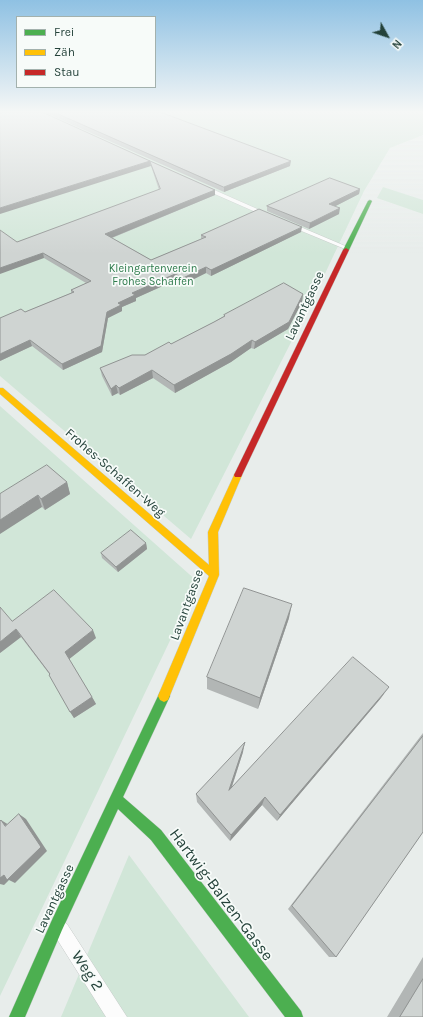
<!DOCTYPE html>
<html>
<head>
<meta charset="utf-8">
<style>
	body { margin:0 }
	#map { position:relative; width:423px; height:1017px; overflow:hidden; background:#e8edeb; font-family:Karla,sans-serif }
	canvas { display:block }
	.legend { position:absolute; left:16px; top:16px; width:140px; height:72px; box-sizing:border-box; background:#f7fbf9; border:1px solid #a3b1ad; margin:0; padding:5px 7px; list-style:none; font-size:12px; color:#24423a }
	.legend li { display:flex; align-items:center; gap:8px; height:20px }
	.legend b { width:20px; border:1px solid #a3b1ad }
	.north { position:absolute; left:367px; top:16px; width:40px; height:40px; -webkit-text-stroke:3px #f7fbf9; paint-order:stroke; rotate:130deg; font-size:11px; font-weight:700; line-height:16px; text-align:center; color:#24423a }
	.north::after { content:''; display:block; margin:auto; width:14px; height:18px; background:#24423a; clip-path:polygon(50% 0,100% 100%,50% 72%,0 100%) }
</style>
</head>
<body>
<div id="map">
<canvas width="423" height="1017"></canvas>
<ul class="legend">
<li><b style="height:5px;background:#4caf50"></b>Frei</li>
<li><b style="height:5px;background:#ffc107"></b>Zäh</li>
<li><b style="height:5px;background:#c62828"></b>Stau</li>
</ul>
<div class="north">N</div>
</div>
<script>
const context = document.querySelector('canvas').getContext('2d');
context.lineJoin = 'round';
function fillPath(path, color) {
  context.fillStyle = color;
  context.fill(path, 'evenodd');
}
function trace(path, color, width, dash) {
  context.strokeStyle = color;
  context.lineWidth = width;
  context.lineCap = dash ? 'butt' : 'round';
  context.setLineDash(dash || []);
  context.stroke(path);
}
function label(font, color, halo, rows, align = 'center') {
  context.font = font + ' Karla,sans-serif';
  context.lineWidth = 3.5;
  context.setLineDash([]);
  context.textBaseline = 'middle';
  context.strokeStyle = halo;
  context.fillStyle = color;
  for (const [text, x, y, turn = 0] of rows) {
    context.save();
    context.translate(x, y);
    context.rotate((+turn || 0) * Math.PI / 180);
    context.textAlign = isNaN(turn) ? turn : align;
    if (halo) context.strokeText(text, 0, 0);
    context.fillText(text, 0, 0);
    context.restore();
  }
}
fillPath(new Path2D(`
	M0,112H423V135L390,148L364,191L313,299L191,539L0,376Z
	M383,187L423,200V214L377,198Z
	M0,406L198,582L0,996Z
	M129,855L249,1017H61Z`), '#d1e6d8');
const lane = new Path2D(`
	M203,185L271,215L272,216L267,217L201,188L200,187Z
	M287,223H291L350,248L345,249L287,225Z
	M61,921L67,924L127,1017H106L55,936L52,930L55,924Z`);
const fast = new Path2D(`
	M370,200L372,201L349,250L344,251L343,250L368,201Z
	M164,690L168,692L170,696L123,797L161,830L301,1011L303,1017H285L151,840L118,809L62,930L25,1017H9L52,920L160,692Z`);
const slow = new Path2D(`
	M0,388H3L209,565L208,532L235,473H241L242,475L218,532L219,575L168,700L164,702L160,700L158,696L209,576L0,394Z`);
const jam = new Path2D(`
	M346,248L349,250L242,475L241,477H235L234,475L343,250Z`);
trace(lane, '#c5cac8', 1);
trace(fast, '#c3cbc8', 1);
trace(slow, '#c3cbc8', 1);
trace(jam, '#c3cbc8', 1);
fillPath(lane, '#fcfcfc');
fillPath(fast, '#4caf50');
fillPath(slow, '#ffc107');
fillPath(jam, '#c62828');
fillPath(new Path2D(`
	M44,112H160L290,166L224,192Z
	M150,161L215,190V195L112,238L151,260L201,239V235L301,232L211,276L206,273L184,284L176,280L136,298V301L122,307V311L108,318L102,352L63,370L32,346L0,361L25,312L71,293V290L86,283L17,242L159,190L151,166Z
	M360,189L359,194L335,206L339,214L309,229L267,211V206Z
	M303,294L302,302L288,329L254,349L251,348L231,362L175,393L153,378L120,395L118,393L112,396L102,376L100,368L145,355L171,344L214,322L224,316V315Z
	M67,482L70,494L45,510L42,507L0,494Z
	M146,543L147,549L118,572L102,558L101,553Z
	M289,618L258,709L207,689V677Z
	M12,621L96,638L69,659L92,697L96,704L74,718L50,675L21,637L0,653Z
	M381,698L277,821L262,805L230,841L197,802L196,794L243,752L232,787Z
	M423,733V832L336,957H329L288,909Z
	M423,957V1017H387Z`), '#b2b6b5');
fillPath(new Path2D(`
	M150,161L151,166L0,214V208Z
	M291,161L290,166L224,192V187Z
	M360,189L359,194L328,210L329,204Z
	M215,190V195L106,240L105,234Z
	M340,208L339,214L309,229L310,223Z
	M302,227L301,232L211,276V270Z
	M43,253L44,258L0,274V268Z
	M206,267V273L184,284L183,278Z
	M175,274L176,280L136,298V301L122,307V311L108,318L102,352L63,370L62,364L107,312L118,303L132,293Z
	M303,294L302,302L288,329L254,349L255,342Z
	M30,340L32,346L0,361V354Z
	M252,340L251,348L231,362L175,393L174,385Z
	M152,370L153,378L120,395L119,388Z
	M116,385L118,393L112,396L111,389Z
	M67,482L70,494L45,510L41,499Z
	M38,495L42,507L0,534V520Z
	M146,543L147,549L118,572L116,567Z
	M292,604L289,618L258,709L260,698Z
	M16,629L21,637L0,653V642Z
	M93,630L96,638L68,660L65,652Z
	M389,687L381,698L277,821L280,815Z
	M92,697L96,704L74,718L70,712Z
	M245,742L243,752L228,798L229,790Z
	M265,797L262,805L230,841L231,835Z
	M19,814L26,819L47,851L15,883L9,880L4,885L0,884V878Z
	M1,820L9,825L5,826Z`), '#919493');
const building = new Path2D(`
	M0,112H42L150,161L0,208Z
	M54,112H160L291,161L224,187Z
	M150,161L215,190L105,234L151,260L206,237L201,235L259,209L302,227L211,270L206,267L183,278L175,274L132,293L135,295L118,303L121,305L107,312L101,346L62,364L30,340L0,354V318L21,309L25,312L74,292L71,290L91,281L43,253L0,268V230L17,242L160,189Z
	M330,178L360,189L329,204L340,208L310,223L267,206Z
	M284,283L303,294L289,322L255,342L252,340L231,354L174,385L152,370L119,388L116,385L111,389L100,368L132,355H145L169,342L171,344L214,322L225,316L224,315Z
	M47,465L67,482L41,499L38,495L0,520V494Z
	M131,530L146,543L116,567L101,553Z
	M244,588L292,604L260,698L207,677Z
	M54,590L93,630L65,652L92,697L70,712L49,675L50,674L16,629L0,642V607L12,621Z
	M353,657L389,687L280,815L265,797L231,835L196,794L245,742L229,790Z
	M423,736V832L336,957L292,906Z
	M19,814L41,847L7,880L4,875L0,878V821L1,820L5,826Z
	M423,979V1017H400Z`);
fillPath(building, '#cfd4d2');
trace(building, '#919493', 1);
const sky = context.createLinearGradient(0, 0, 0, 254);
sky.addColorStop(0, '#8fc1e3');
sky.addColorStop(0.44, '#f5f7f6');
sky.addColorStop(1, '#f5f7f600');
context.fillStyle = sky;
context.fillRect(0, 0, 423, 254);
label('11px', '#2d7a4b', '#f7fbf9', [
	["Kleingartenverein",153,269],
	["Frohes Schaffen",153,282]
]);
label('13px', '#24423a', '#f7fbf9', [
	["Lavantgasse",305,306,-65],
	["Frohes-Schaffen-Weg",115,473,41],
	["Lavantgasse",187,605,-70],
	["Lavantgasse",55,899,-65]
]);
label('16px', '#24423a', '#f7fbf9', [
	["Hartwig-Balzen-Gasse",221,895,53],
	["Weg 2",87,971,57]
]);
</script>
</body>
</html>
